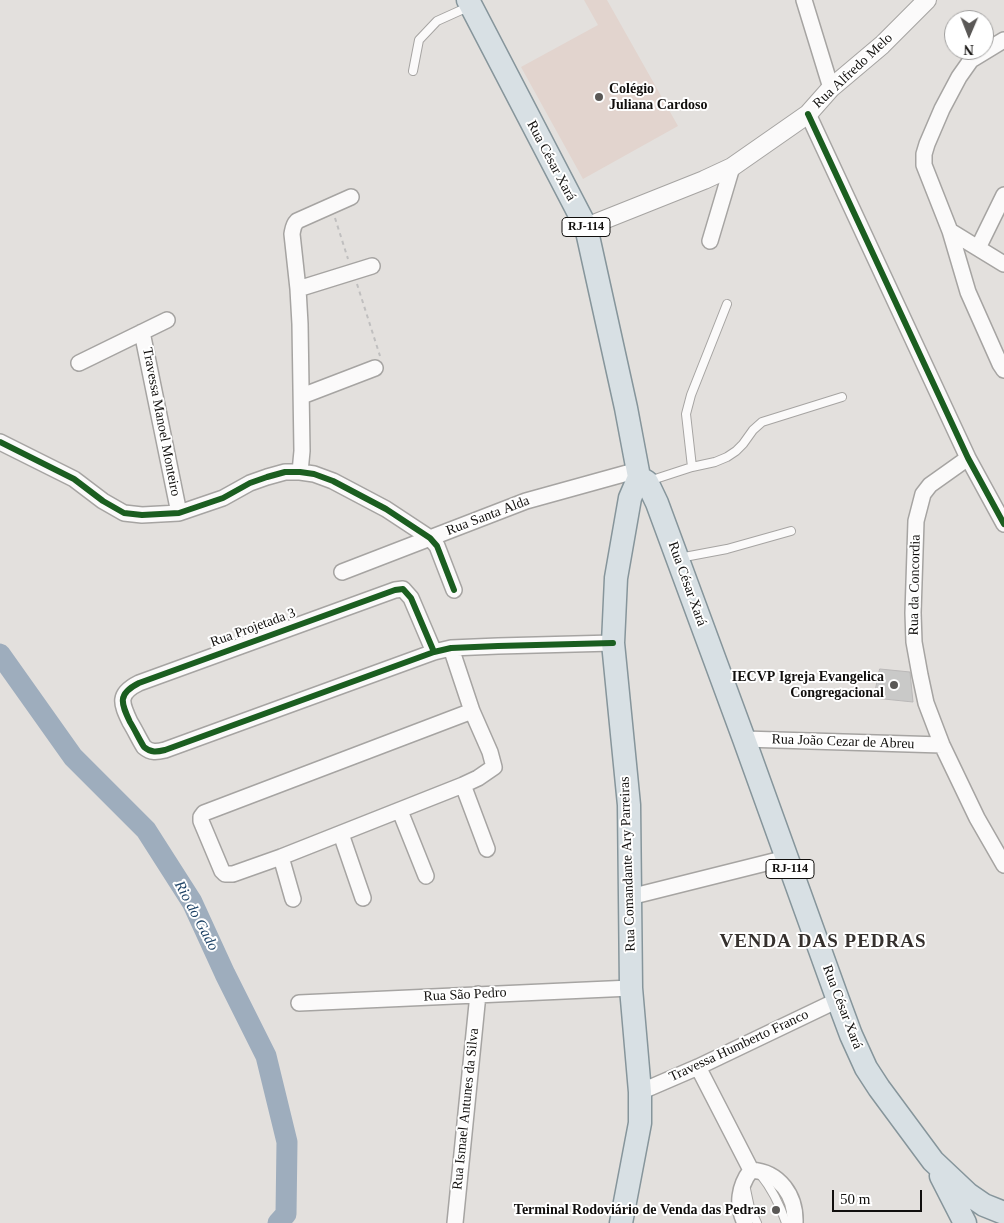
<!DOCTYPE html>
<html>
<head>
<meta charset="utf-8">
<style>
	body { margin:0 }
	#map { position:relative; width:1004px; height:1223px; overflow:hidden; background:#e3e0dd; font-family:Georgia,serif }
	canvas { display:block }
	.north { position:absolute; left:944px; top:10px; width:50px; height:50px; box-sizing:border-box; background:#fff; border:1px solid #a09f9e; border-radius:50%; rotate:181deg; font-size:14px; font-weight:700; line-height:20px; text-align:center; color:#110f0d }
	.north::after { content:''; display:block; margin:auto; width:18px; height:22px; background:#5a5856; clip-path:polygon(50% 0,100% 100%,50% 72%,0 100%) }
	.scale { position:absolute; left:832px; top:1190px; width:90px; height:22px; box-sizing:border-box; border:2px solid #110f0d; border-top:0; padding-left:6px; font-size:15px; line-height:18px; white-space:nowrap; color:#110f0d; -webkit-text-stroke:4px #fff; paint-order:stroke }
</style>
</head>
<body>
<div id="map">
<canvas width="1004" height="1223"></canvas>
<div class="north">N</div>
<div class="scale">50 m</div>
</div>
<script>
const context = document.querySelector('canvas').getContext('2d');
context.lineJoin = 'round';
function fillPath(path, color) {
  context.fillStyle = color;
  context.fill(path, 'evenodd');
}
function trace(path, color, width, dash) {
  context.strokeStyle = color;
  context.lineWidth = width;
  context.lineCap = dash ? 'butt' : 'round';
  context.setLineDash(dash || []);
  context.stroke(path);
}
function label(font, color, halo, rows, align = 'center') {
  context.font = font + ' Georgia,serif';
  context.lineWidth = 4;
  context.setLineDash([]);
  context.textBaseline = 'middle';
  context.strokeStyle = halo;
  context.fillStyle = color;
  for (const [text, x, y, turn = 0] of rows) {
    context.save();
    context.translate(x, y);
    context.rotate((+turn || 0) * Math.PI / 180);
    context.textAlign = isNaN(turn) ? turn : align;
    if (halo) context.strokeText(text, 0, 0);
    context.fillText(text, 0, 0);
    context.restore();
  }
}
fillPath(new Path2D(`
	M584,0H607L678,126L583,179L521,67L598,25Z`), '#e2d4ce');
trace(new Path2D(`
	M0,654L73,757L146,830L192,902L225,974L266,1056L287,1142L286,1214L278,1223`), '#9eadbd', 21);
const building = new Path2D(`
	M880,669L910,672L913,702L874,698Z`);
fillPath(building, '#c9c9c8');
trace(building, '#bab8b8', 1);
const service = new Path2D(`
	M413,71L419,40L437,21L468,7
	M692,467L686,414L691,395L727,304
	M649,481L692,467L715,462L727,457L736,451L743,444L753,430L762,422L842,397
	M679,558L727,549L791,531
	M760,1174C772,1189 780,1205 786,1223
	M746,1189L750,1208L757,1223`);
const minor = new Path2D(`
	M804,0L831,88
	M1004,40L971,60L959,77L942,109L927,144L924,154V165L950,231L968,292L1000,364L1004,370
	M808,114L968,458L1004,524
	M950,231L1004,264
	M710,241L732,167
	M978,248L1004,195
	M298,289L372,266
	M142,332L179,513
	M79,363L167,320
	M302,396L375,368
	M0,442L74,479L103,501L124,513L142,515L179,513L223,498L250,483L267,477L285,472H300L314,474L333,481L386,509L430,538L437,546L454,590
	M968,458L930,485L923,494L916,521L913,613L914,642L920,675L926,703L942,745L977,818L1004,865
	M300,472L302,451L300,324L298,289L292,234C293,229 293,225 297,221L351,197
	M342,572L526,501L638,470
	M451,648L472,711L490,752L494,767L478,778L463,785L281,857L233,874H225L222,871L201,821V817L204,813L472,711
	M434,652L411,598L403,589L395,590L139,683C117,694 121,703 130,722C135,730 139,739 144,747C151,753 157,752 165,750L434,652L451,648L498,646L613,643
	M744,739L942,745
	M463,785L487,849
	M400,811L426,876
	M341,834L363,898
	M281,857L293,899
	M630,897L786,858
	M299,1003L631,988
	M698,1067L751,1170
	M640,1092L698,1067L838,1000
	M751,1170C780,1172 796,1196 795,1223
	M455,1223L478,994
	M745,1223C736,1205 739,1186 751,1170`);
const tertiary = new Path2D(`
	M586,227L704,180L732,167L808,114L831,88L882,45L927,0`);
const primary = new Path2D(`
	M468,0L586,227L626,408L639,477L647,482L657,503L744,739L838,1000L851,1035L866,1068L879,1088L933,1161L968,1194L984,1205L1004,1213
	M941,1176L965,1223
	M621,1223L640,1123V1092L631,988L629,805L613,643L616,578L630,498L639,477`);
trace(service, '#a6a4a2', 10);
trace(minor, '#a6a4a2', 18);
trace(tertiary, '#a6a4a2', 20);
trace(primary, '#86959b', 25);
trace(new Path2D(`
	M335,218L348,259
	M357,284L380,356`), '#c0bfbf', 2, [4, 4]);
trace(service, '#fbfafa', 8);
trace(minor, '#fbfafa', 15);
trace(tertiary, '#fbfafa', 18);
trace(primary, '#d8e0e4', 22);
trace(new Path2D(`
	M808,114L968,458L1004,524
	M0,442L74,479L103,501L124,513L142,515L179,513L223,498L250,483L267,477L285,472H300L314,474L333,481L386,509L430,538L437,546L454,590
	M434,652L411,598L403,589L395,590L139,683C117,694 121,703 130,722C135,730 139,739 144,747C151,753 157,752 165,750L434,652L451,648L498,646L613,643`), '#1b5e20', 6);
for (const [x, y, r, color] of [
	[599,97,5,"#5a5856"],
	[894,685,5,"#5a5856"],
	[776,1210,5,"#5a5856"]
]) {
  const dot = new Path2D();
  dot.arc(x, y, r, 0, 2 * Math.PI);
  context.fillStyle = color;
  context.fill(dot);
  trace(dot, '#fff', 2);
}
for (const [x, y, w] of [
	[586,227,48],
	[790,869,48]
]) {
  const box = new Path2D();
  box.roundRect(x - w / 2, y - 9.5, w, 19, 4);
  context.fillStyle = '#fff';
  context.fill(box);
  trace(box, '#110f0d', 1);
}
label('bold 12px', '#110f0d', null, [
	["RJ-114",586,227],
	["RJ-114",790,869]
]);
label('14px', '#110f0d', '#fff', [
	["Rua Alfredo Melo",853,71,-43],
	["Rua César Xará",551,161,62],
	["Travessa Manoel Monteiro",161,422,79],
	["Rua Santa Alda",488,516,-21],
	["Rua César Xará",687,584,70],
	["Rua da Concordia",915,585,-89],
	["Rua Projetada 3",253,628,-20],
	["Rua João Cezar de Abreu",843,742,2],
	["Rua Comandante Ary Parreiras",628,864,-92],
	["Rua São Pedro",465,995,-3],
	["Rua César Xará",842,1007,69],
	["Travessa Humberto Franco",739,1046,-25],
	["Rua Ismael Antunes da Silva",466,1109,-84]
]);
label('bold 14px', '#110f0d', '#fff', [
	["Colégio",609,89,"left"],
	["Juliana Cardoso",609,105,"left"],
	["IECVP Igreja Evangelica",884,677],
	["Congregacional",884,693],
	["Terminal Rodoviário de Venda das Pedras",766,1210]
], 'right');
label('italic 15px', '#1e4366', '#fff', [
	["Rio do Gado",196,916,62]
]);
context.letterSpacing = '1px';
label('bold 19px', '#35302d', '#fff', [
	["VENDA DAS PEDRAS",823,942]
]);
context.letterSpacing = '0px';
</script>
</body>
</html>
